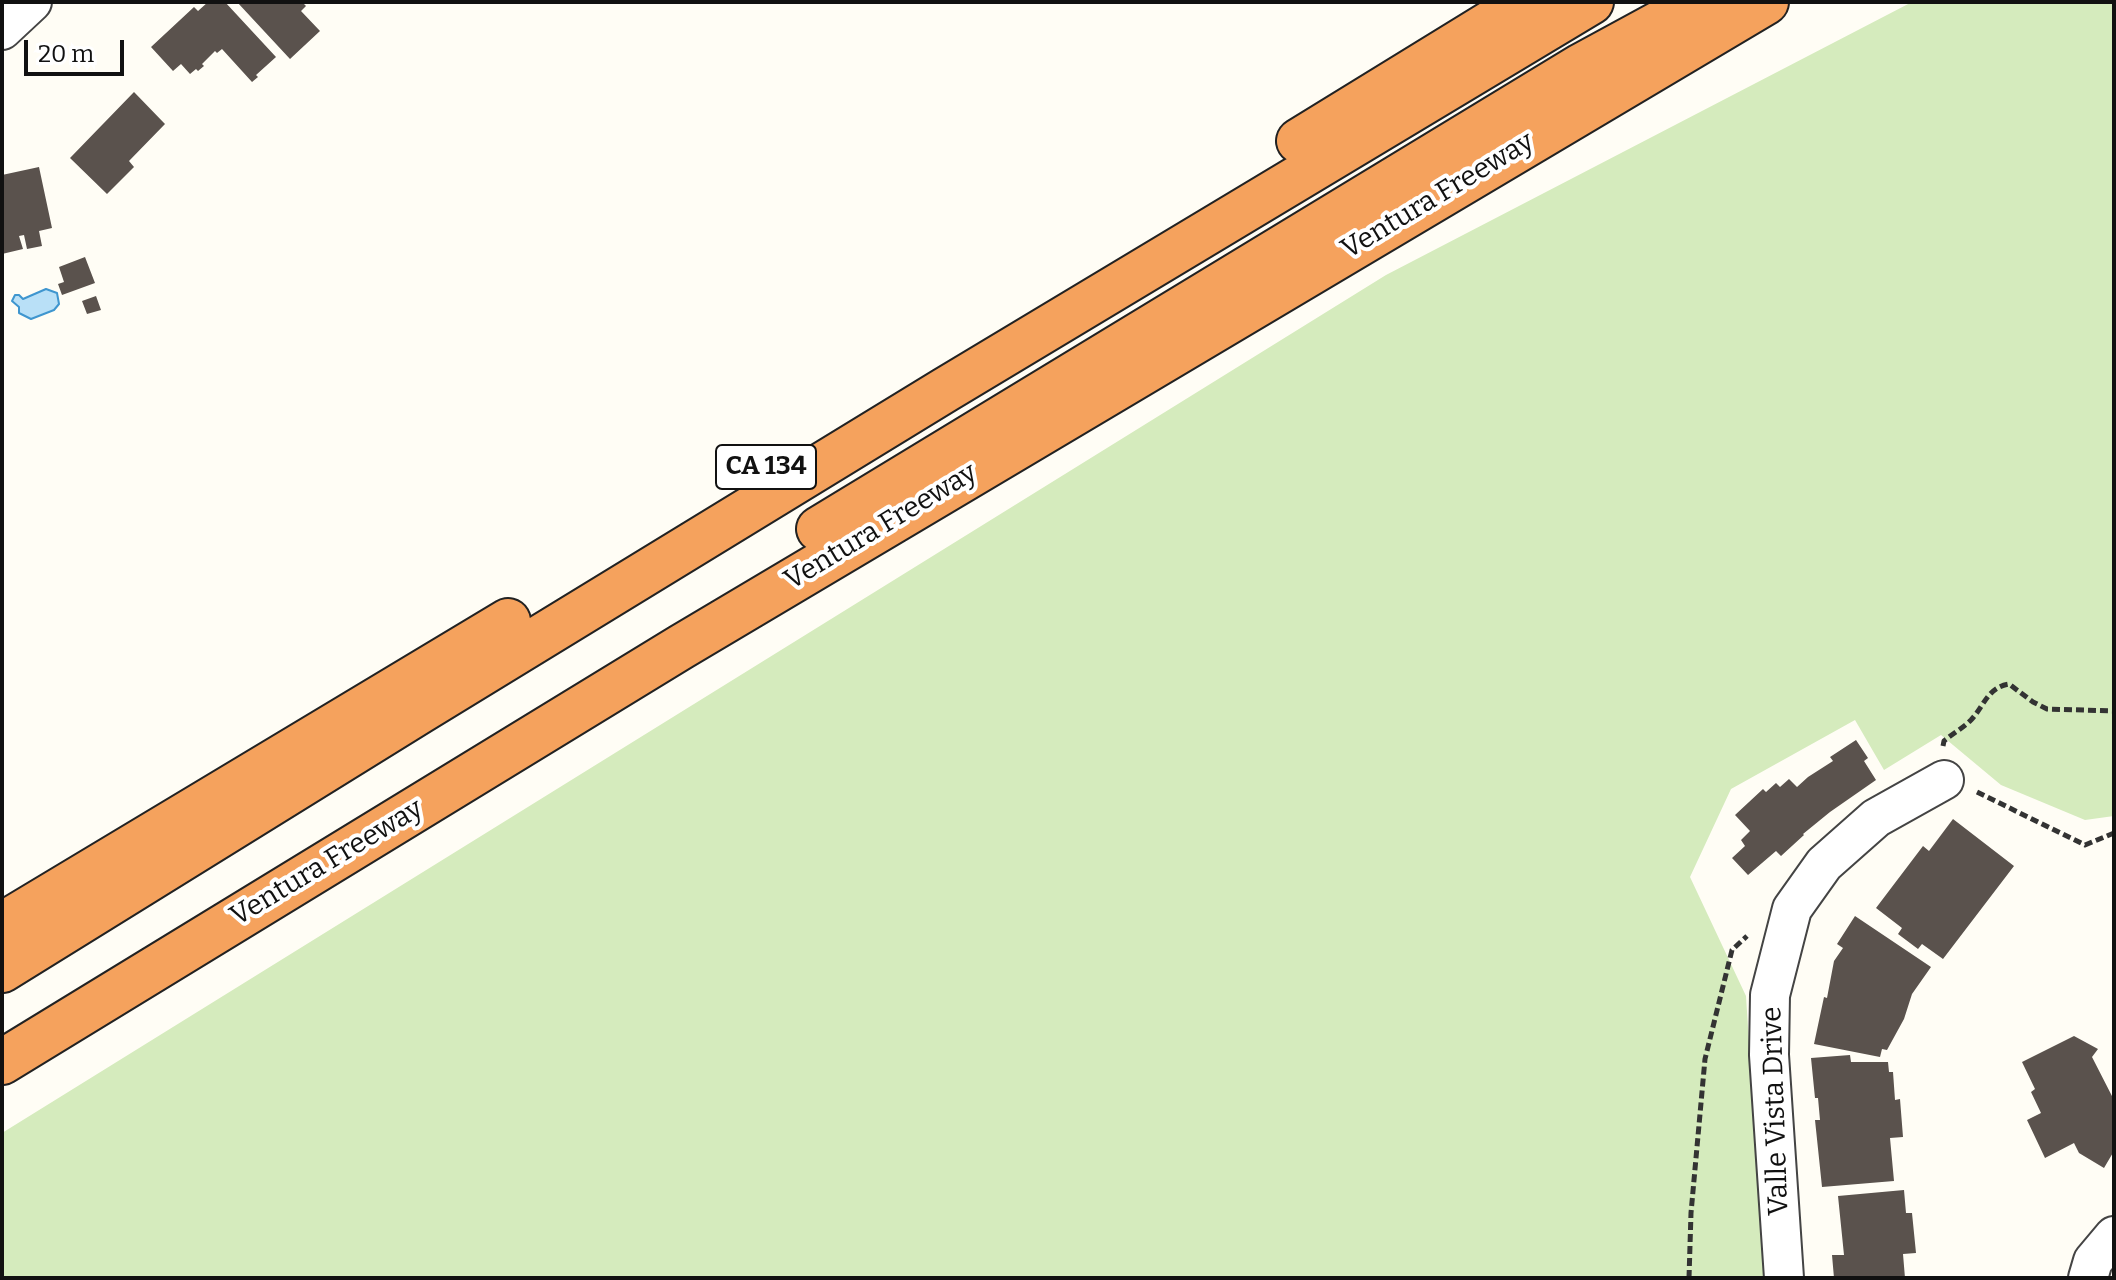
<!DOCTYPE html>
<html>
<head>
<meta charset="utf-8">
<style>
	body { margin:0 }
	#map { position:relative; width:2116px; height:1280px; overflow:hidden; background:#fffdf5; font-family:Bitter,serif }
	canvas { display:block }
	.frame { position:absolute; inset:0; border:4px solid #111; pointer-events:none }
	.scale { position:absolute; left:24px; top:40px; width:100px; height:36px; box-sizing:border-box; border:4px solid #111; border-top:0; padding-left:10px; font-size:24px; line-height:28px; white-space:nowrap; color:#111; -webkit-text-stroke:6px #fff; paint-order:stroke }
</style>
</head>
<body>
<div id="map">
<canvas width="2116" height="1280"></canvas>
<div class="frame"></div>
<div class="scale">20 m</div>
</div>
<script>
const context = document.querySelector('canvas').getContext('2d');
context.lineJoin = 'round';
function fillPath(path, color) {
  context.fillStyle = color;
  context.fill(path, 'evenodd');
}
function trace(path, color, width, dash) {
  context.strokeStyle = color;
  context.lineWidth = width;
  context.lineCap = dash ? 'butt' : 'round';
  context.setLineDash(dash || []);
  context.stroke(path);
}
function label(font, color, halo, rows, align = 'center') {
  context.font = font + ' Bitter,serif';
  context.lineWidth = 8;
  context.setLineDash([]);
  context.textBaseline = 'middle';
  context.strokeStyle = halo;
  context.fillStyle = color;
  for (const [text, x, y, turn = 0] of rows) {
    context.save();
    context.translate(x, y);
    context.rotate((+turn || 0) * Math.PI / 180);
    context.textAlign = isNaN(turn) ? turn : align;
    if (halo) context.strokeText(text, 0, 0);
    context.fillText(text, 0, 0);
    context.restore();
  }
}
fillPath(new Path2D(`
	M1912,2H2114V816L2085,820L2001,785L1941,735L1884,770L1855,720L1731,789L1690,877L1746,996L1764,1278H2V1133L1386,275Z`), '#d5ebbd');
const water = new Path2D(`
	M46,289L57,293L59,304L54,310L31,319L19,313V307L12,301L15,295H19L23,299Z`);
fillPath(water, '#b9e0f7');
trace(water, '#3f96cf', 2);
fillPath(new Path2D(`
	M208,2H225L276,57L256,75L258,77L252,82L222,49L217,53L215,51L202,64L204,66L198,71L196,69L190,74L181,64L173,71L151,47L194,7L198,11Z
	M237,2H302L306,6L301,11L320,31L290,59Z
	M134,92L165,124L129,161L134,167L107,194L70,158Z
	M39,167L52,228L39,231L42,246L27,249L24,235L19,236L23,249L2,254V175Z
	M85,257L95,283L62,295L58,284L64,282L59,267Z
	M96,296L101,310L87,314L82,301Z
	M1856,740L1868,758L1864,761L1876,780L1830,812L1803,834L1804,835L1781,856L1776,851L1748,875L1732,858L1745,846L1741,840L1750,831L1735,815L1763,789L1766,792L1776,783L1780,787L1789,779L1797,787L1808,777L1833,761L1830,757Z
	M1953,819L2014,866L1943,959L1922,944L1918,949L1898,934L1902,928L1876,908L1923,846L1929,851Z
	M1855,916L1931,967L1912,994L1904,1019L1887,1050L1882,1049L1880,1057L1814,1044L1824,997L1827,998L1834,961L1843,948L1837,944Z
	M2074,1036L2098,1049L2092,1057L2114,1100V1151L2104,1168L2079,1153L2074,1143L2045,1158L2027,1120L2041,1113L2031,1092L2035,1089L2022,1062Z
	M1850,1055L1851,1062H1888L1889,1072H1893L1895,1100L1900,1099L1903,1137L1890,1138L1894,1181L1822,1187L1815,1120H1820L1818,1098H1815L1811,1058Z
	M1904,1190L1906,1213H1912L1916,1253L1903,1254L1905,1278H1834L1832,1255H1844L1838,1196Z`), '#5a524d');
const minor = new Path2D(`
	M2,30L32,2
	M1784,1278L1769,1055L1770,995L1792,909L1824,864L1876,818L1944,780
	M2088,1278L2093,1261L2114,1236`);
const motorway = new Path2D(`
	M1299,141L1525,2
	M819,529L1581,66L1699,2
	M2,925L508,621
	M2,970L420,711L945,390L1591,2
	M2,1062L681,647L1766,2`);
trace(minor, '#444', 42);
trace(motorway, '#222', 48);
trace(new Path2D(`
	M1943,746L1944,741C1952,734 1963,728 1971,720C1984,706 1988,687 2009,684L2033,702L2047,709L2114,711
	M1977,792L2085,845L2114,833
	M1689,1278L1691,1213L1705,1059L1732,950L1747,936`), '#333', 5, [8, 4]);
trace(minor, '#fff', 38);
trace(motorway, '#f5a25d', 44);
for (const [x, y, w] of [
	[766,467,100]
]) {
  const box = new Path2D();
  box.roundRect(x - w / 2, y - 22, w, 44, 6);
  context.fillStyle = '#fff';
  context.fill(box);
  trace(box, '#111', 2);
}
label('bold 26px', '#111', null, [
	["CA 134",766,467]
]);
label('28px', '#111', '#fff', [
	["Ventura Freeway",1438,196,-31],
	["Ventura Freeway",881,527,-31],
	["Ventura Freeway",327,863,-31],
	["Valle Vista Drive",1776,1111,-92]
]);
</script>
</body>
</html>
